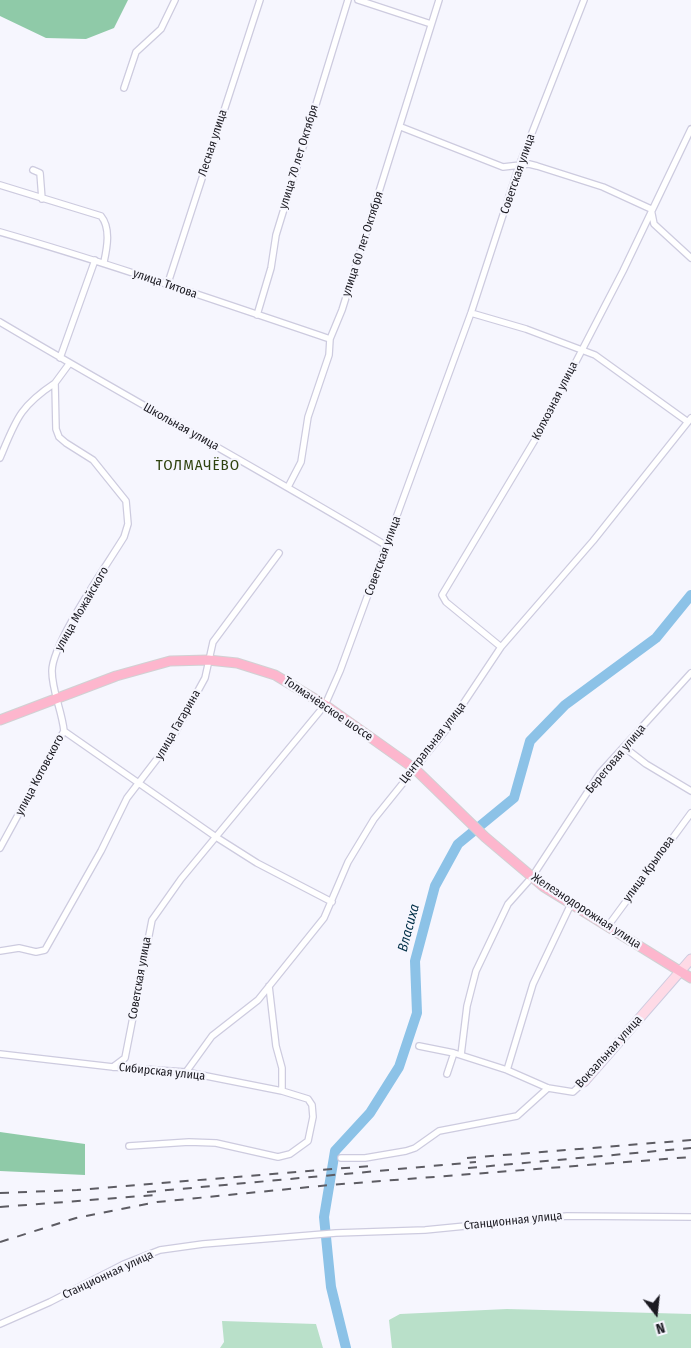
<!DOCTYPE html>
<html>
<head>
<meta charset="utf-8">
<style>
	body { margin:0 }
	#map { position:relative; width:691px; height:1348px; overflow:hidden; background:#f6f6fe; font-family:"Fira Sans Condensed",sans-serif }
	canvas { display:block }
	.north { position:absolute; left:631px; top:1288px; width:50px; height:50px; -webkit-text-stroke:4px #f6f6fe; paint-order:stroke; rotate:164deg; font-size:14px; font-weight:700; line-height:20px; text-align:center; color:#1b1a21 }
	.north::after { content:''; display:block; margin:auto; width:18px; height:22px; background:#1b1a21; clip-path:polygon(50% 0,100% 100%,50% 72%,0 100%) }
</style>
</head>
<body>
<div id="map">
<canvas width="691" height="1348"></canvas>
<div class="north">N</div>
</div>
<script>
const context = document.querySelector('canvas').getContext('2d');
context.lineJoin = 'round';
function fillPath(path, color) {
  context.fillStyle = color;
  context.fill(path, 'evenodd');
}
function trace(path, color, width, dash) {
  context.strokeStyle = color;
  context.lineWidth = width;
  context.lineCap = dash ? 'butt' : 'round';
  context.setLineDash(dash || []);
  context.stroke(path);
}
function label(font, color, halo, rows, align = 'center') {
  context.font = font + ' "Fira Sans Condensed",sans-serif';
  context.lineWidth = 4.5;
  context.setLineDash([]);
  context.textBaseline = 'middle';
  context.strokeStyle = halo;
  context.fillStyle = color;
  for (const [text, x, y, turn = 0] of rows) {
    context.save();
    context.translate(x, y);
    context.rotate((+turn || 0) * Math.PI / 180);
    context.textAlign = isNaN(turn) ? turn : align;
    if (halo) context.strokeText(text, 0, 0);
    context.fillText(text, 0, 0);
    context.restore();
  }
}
fillPath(new Path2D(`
	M507,1309L691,1314V1348H392L389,1320L400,1314Z
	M222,1321L316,1324L323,1348H220L224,1342Z`), '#b9e0c9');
fillPath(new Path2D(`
	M0,0H128L114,28L86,39L46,38L0,16Z
	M0,1132L85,1144V1175L0,1171Z`), '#8fcaa8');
trace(new Path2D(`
	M346,1348L331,1287L324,1217L335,1151L370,1113L399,1067L417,1013L415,961L435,886L458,844L514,798L530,741L565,705L656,638L691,595`), '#8cc2e7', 10);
const street = new Path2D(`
	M358,0L431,24
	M124,88L136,52L161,29L175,0
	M401,127L503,167L529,164L537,166L603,187L651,209L654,224L691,258
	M33,170L40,173L42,199
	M0,185L101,216C111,228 107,248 104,262
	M0,232C111,264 220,302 330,339
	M167,286L260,0
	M471,313L526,329L595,355L688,422
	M257,315L271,268L276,235L348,0
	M0,322C128,398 259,469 387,546
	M60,358L95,260
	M0,458C16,420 19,407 55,383
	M288,487L301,462L308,417L329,355L330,339L342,310L439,0
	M501,647L446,602L442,595L539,433L623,271L691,129
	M64,731L216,837L257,863L332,902
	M624,747L646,764L691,791
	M0,848L64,731C62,711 52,691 52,671C52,643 107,565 124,537L128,524L126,501L93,460L66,443L59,437L56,429L55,383L69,364
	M608,926L691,813
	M0,951L19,948L36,952L45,950L101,851L127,798L170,742L205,678L213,642L279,553
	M269,986L276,1046L282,1068V1091
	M419,1046L454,1053L507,1070L548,1088L573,1092L584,1082
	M0,1054L113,1067L186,1072L282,1091L308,1099L312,1105L313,1117L308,1141L290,1154L278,1157L216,1143L189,1142L129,1146
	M461,1055L467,1006L476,971L508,904L532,877L600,773L691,673
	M113,1067L125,1058L152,920L181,879L325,705L340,671L471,313L519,166L584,0
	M507,1070L533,984L571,904
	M186,1072L212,1036L258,1000L324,918L348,862L374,819L445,731L501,647L593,541L691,418
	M447,1074L454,1053
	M341,1158H365L406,1151L415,1148L439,1131L517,1116L548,1088
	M0,1324L50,1302L124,1264L160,1250L203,1244L336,1233L425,1230L567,1216L691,1217`);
const secondary = new Path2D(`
	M584,1082L691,959`);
const primary = new Path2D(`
	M0,720L116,676L170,661L208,660L237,663L275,675L325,705L415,769L485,837L544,887L691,978`);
trace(street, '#cdcbdf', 8);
trace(secondary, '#cdcbdf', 11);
trace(primary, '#d1d1d3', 11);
trace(street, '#fff', 5.5);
trace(secondary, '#fedae6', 9);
trace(primary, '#fdb6cd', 9);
trace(new Path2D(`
	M467,1158L691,1140
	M468,1168L691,1148
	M147,1192L476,1162
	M0,1193L77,1190L370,1166
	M0,1207L155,1195
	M0,1242L76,1218L157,1202L330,1185L691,1157`), '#5d5c63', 2, [9, 9]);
label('12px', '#1b1a21', '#f6f6fe', [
	["Лесная улица",213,143,-72],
	["улица 70 лет Октября",299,157,-73],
	["Советская улица",518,174,-71],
	["улица 60 лет Октября",363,244,-72],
	["улица Титова",165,284,19],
	["Колхозная улица",555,401,-63],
	["Школьная улица",181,427,29],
	["Советская улица",383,556,-70],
	["улица Можайского",82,609,-60],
	["Толмачёвское шоссе",328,709,34],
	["улица Гагарина",178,725,-60],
	["Центральная улица",433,743,-52],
	["Береговая улица",616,759,-50],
	["улица Котовского",40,775,-62],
	["улица Крылова",649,869,-54],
	["Железнодорожная улица",586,911,33],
	["Советская улица",140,978,-80],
	["Вокзальная улица",609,1052,-48],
	["Сибирская улица",162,1072,6],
	["Станционная улица",513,1221,-6],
	["Станционная улица",108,1275,-25]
]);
label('italic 14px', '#012f47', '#f6f6fe', [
	["Власиха",409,928,-75]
]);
context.letterSpacing = '1px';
label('15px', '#2f430f', '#f6f6fe', [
	["ТОЛМАЧЁВО",198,466]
]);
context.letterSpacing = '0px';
</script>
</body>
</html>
